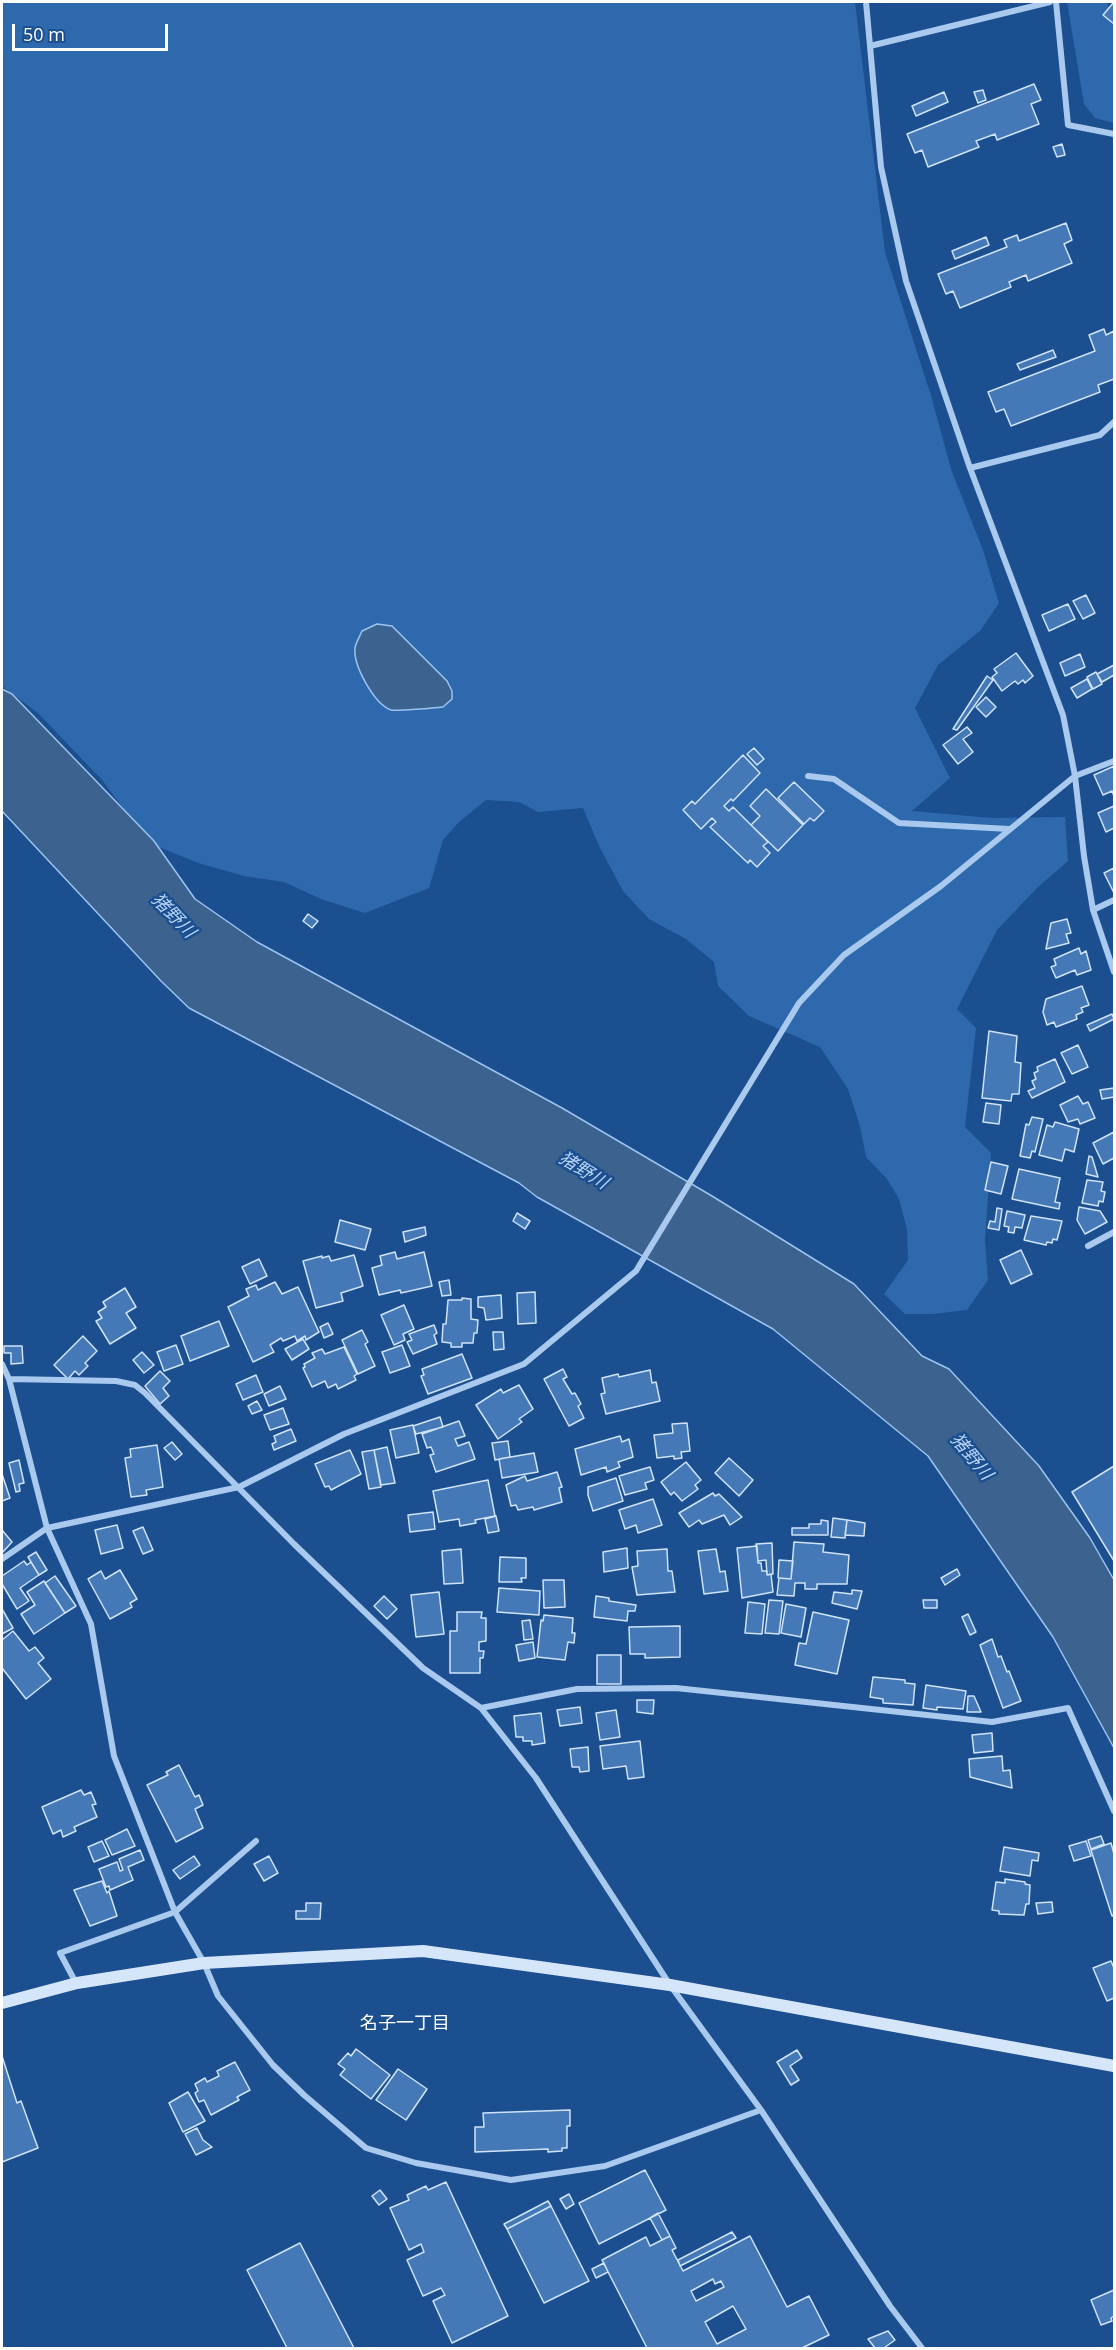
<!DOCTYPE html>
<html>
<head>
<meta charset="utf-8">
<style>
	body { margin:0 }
	#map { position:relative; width:1116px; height:2350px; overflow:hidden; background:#1b4f8f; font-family:"Open Sans",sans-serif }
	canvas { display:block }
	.frame { position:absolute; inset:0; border:3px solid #fff; pointer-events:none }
	.scale { position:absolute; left:12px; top:24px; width:156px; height:27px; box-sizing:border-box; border:3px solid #fff; border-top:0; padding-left:8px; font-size:18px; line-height:21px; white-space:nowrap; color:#fff; -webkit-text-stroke:4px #1b4f8f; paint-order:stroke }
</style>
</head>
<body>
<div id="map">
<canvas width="1116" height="2350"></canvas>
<div class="frame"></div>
<div class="scale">50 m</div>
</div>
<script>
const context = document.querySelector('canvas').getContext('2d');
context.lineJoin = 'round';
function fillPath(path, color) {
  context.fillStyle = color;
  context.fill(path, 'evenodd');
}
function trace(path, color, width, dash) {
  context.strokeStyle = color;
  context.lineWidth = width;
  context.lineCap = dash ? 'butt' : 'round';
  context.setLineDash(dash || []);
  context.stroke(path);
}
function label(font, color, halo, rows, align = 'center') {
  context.font = font + ' "Open Sans","Noto Sans JP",sans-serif';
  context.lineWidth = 5;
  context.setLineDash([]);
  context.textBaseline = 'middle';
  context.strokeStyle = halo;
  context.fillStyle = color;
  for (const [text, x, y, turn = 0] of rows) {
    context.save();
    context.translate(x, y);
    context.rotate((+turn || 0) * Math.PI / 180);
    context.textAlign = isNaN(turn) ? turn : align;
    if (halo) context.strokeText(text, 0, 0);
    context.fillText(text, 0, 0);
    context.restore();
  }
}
fillPath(new Path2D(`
	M2,2H855L885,252L932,399L951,469L983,550L999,603L981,630L938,665L915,708L950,778L912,811L992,818L1065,817L1068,861L1037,888L997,930L957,1009L976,1028L965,1127L991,1153L985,1240L988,1280L967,1310L933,1314H905L884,1294L908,1260L907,1229L899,1199L887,1179L866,1157L860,1126L848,1089L820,1047L749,1016L718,986L714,962L686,939L649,919L623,891L600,848L583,808L538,812L519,802L486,800L459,822L443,840L429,888L365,913L321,899L284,882L244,876L198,863L159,847L127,813L102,780L38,713L2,686Z
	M1067,2H1107L1114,29V123L1095,118L1084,104Z`), '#2e69ad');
const water = new Path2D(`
	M377,624L392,626L447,681L452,691V699L443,707C435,708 396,711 391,710C374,704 353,665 355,648C356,642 360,636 362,631Z
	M2,689L12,694L154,841L195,899L257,942L562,1108L712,1196L854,1284L922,1356L949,1369L1039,1466L1090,1538L1114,1580V1748L1053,1637L928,1456L773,1329L537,1197L519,1183L189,1008L161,981L2,811Z`);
fillPath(water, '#3c6290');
trace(water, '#9cc4f0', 1.5);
const building = new Path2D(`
	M1114,2V24L1103,15Z
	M1034,84L1041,100L1031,104L1039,124L997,140L995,134L976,141L979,147L928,167L922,150L915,153L907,134Z
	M983,90L986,100L978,103L974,92Z
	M944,92L948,102L916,116L912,106Z
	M1062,144L1065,155L1057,157L1053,147Z
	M1066,223L1072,240L1064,244L1072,263L1028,281L1026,275L1009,282L1011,287L960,308L953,291L946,294L938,274L1007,247L1004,240L1017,235L1019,241Z
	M986,237L989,245L955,259L952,251Z
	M1104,329L1106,335L1114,331V379L1098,385L1100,392L1011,426L1004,409L996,412L988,392L1095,351L1089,335Z
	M1053,350L1056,357L1020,370L1017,364Z
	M1086,595L1095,613L1083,619L1073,601Z
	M1068,604L1075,619L1049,631L1042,615Z
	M1016,653L1033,676L1025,683L1023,680L1018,684L1015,681L1002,691L992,677L997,673L994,669Z
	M1080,654L1085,667L1065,676L1060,663Z
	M1114,665V675L1102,682L1097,674Z
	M1096,672L1102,684L1093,689L1087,677Z
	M987,676L993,680L957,730L953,729Z
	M1087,679L1092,689L1077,698L1071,688Z
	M986,697L996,707L986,717L976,707Z
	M967,727L972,733L963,739L973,752L958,764L943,745Z
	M754,748L764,759L757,765L747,754Z
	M743,755L760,773L733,801L731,799L724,806L729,811L733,807L768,842L763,846L770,853L757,867L750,860L748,863L710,827L716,822L712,818L701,829L683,810L692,801L695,804Z
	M1114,766V796L1112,791L1103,795L1094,775Z
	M794,782L824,811L814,821L810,818L804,824L778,798Z
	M766,789L803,825L778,851L751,825L760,816L750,806Z
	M1114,806V828L1106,832L1098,813Z
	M1114,868V893L1104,873Z
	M308,914L318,921L312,928L303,921Z
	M1067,919L1071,933L1066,934L1069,943L1046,949L1051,923Z
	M1079,948L1081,954L1086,951L1091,970L1077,975L1075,970L1056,978L1051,967L1056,965L1054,959Z
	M1082,986L1089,1005L1081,1008L1083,1012L1076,1015L1077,1019L1056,1027L1054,1022L1047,1025L1043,1012L1046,999Z
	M1112,1014L1114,1019L1090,1031L1087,1025Z
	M989,1031L1017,1036L1015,1062L1021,1063L1020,1080L1019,1094H1012L1011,1101L982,1098Z
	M1078,1045L1088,1067L1072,1074L1061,1053Z
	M1055,1059L1065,1082L1032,1098L1028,1091L1035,1088L1032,1081L1036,1079L1034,1073L1038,1071L1037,1067Z
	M1114,1088V1097L1102,1099L1100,1090Z
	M1078,1096L1083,1104L1088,1102L1095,1118L1080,1124L1078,1119L1068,1122L1060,1105Z
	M986,1103L1001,1105L999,1124L983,1122Z
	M1032,1117L1043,1119L1035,1152L1032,1151L1030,1158L1020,1156L1026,1124L1029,1125Z
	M1055,1122L1079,1129L1074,1152L1065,1149L1062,1161L1039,1155L1047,1125L1053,1127Z
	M1114,1132V1158L1103,1164L1093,1143Z
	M1089,1156L1092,1157L1098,1177L1086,1174Z
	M991,1162L1008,1166L1001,1194L985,1190Z
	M1019,1169L1060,1178L1055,1202L1060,1203L1059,1209L1012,1199Z
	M1087,1180L1103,1182L1101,1191L1105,1192L1103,1202L1099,1201L1098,1206L1082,1203Z
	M1079,1207L1100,1211L1107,1222L1085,1234L1077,1220Z
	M997,1208L1002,1209L999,1230L988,1228L990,1221L995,1222Z
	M1007,1211L1025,1215L1022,1228L1015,1227L1014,1233L1008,1232L1009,1227L1004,1226Z
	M517,1213L530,1221L525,1229L513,1221Z
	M1031,1216L1062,1221L1057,1240L1053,1239L1052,1243L1047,1242L1046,1245L1024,1240Z
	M340,1220L371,1229L365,1250L335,1242Z
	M425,1227L426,1235L405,1242L403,1232Z
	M1021,1250L1032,1274L1011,1284L1000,1260Z
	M395,1252L397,1259L424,1252L432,1286L401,1293L400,1290L379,1295L372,1268L382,1265L380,1256Z
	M354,1255L363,1286L341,1293L343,1301L316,1308L303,1261L322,1256V1258L329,1256L331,1261Z
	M259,1259L267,1276L250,1284L242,1267Z
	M449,1280L451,1295L442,1296L439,1282Z
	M275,1282L282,1294L298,1287L319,1332L306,1340L305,1336L297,1341L295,1336L283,1341L281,1338L270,1345L274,1352L253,1362L228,1307L249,1296L246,1289L256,1285L258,1290Z
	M125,1288L136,1307L126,1313L136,1328L110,1344L96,1321L102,1318L98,1312L106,1307L103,1302Z
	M535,1292L536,1323L518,1324L517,1293Z
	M501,1295L502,1318L486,1320L484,1308L478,1307V1297Z
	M462,1298L471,1299V1319L478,1320L477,1333H474L473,1343H462V1347H451V1343L442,1342L443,1324H446L448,1300H462Z
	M404,1305L414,1329L403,1334L405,1340L394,1345L381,1315Z
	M219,1321L229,1346L190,1361L181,1336Z
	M328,1323L333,1334L324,1338L320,1327Z
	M434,1325L437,1333L434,1335L437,1344L413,1354L407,1342L412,1340L409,1334Z
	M362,1330L368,1342L365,1344L375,1366L358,1374L342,1340Z
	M493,1332H503L504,1349L494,1350Z
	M83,1336L97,1351L85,1363L88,1366L79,1375L75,1371L68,1379L54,1365Z
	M303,1339L309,1349L292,1360L285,1349Z
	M176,1345L183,1364L164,1371L157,1352Z
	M402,1345L410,1366L390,1373L382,1352Z
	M4,1346H22L23,1363L11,1364V1353H4Z
	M344,1347L357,1374L354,1376L356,1380L338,1389L336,1384L328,1388L325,1381L312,1387L303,1368L305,1367L304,1364L315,1358L312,1353L322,1349L325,1354Z
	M142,1352L154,1365L144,1373L133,1360Z
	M462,1354L472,1378L428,1394L421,1376L424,1375L422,1369Z
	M563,1369L567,1377L563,1379L572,1394L575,1393L581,1404L578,1406L584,1418L569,1426L544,1379Z
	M650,1370L652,1383L656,1382L660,1401L606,1414L601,1394L605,1393L602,1378L618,1374L619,1377Z
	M160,1371L170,1381L163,1388L169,1396L160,1404L145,1386Z
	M256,1375L263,1392L243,1400L236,1384Z
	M519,1385L533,1409L519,1419L522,1422L498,1439L476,1405L501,1389L503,1393Z
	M280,1386L286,1399L269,1406L264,1394Z
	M257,1401L262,1410L252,1414L248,1406Z
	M283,1408L289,1424L270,1430L264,1415Z
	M440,1417L443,1427L416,1434L413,1426Z
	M459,1421L465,1436L455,1439L458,1446L469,1442L475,1459L436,1472L430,1455L434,1454L431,1447L427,1448L422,1434Z
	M687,1423L690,1451L681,1452L682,1458L674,1459V1456L657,1458L654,1435L673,1433L672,1424Z
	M413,1425L419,1453L396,1458L390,1430Z
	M291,1429L296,1441L274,1450L272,1444L276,1442L274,1436Z
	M620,1436L622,1442L629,1439L633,1457L618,1462L620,1467L607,1472L606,1467L581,1475L575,1449Z
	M508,1441L510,1457L495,1460L492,1443Z
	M172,1442L182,1454L175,1460L164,1448Z
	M157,1445L163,1487L146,1490L147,1495L131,1497L125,1458L131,1457L130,1449Z
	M387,1447L395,1483L381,1485L374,1450Z
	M350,1450L361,1474L331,1490L329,1486L325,1487L315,1464Z
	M374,1450L381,1487L369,1489L362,1452Z
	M534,1453L538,1472L502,1478L499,1459Z
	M729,1458L753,1480L739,1496L715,1473Z
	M19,1460L24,1483L19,1484L20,1491L16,1492L9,1463Z
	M686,1462L701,1480L695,1485L698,1489L682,1501L674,1492L671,1495L661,1482Z
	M1114,1466V1561L1072,1492Z
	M650,1467L654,1480L645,1483L647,1489L625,1495L619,1476Z
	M557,1472L562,1487L559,1488L562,1502L534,1510L533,1507L518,1510L516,1505L511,1506L506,1485L525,1476L527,1481Z
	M2,1474L10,1498L2,1501Z
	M616,1478L623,1501L593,1511L588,1495V1487Z
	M488,1480L495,1516L475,1520L476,1523L460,1526L459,1519L439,1522L433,1491Z
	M713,1493L715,1496L719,1494L742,1517L730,1525L724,1515L702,1524L699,1520L689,1527L679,1513Z
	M653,1499L662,1525L638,1533L636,1525L625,1529L619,1510Z
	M433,1512L435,1529L410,1532L408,1515Z
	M496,1516L499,1531L488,1533L485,1519Z
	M833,1518L847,1520L845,1538L831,1537Z
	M821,1520L828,1521V1535H792V1528H809V1524H821Z
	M847,1520L865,1523L864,1536L845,1535Z
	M117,1525L123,1548L101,1554L95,1530Z
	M143,1527L153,1550L143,1554L133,1531Z
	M2,1530L12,1542L2,1553Z
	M794,1542L824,1544L823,1552L849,1555L847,1584H817V1589H805V1583H795L794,1596L777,1595L779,1578L791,1579Z
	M772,1543L773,1574L767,1575L766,1560L758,1561L756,1544Z
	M757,1546L758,1563H761L762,1571H767V1575L771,1574L773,1592L742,1598L737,1548Z
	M627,1548L628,1568L604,1572L603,1552Z
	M461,1549L463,1583L444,1584L442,1551Z
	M667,1549L668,1571H672L675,1592L637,1595L632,1567L638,1566L637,1551Z
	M716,1549L720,1572L725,1571L728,1591L704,1594L698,1551Z
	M36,1552L47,1570L39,1575L28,1557Z
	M500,1557L526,1558V1578H521L522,1582H499Z
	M779,1560L793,1561L791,1579L778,1578Z
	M24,1561L27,1565L31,1562L39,1575L20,1588L29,1601L17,1609L2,1584V1576Z
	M957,1569L960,1575L945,1585L941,1578Z
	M120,1570L137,1599L130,1603L132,1607L110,1619L88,1579L101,1571L105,1579Z
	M55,1576L76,1606L65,1613L45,1583Z
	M543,1580H564L565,1607L544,1608Z
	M44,1581L65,1613L34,1634L21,1614L35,1605L27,1592Z
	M499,1588L540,1591L539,1615L497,1612Z
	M852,1590L862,1591L857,1609L832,1603L834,1592L852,1594Z
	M439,1592L444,1634L416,1637L411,1595Z
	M384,1596L397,1609L387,1619L374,1606Z
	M596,1596L609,1598V1601L636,1605L635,1611H628L627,1621L594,1617Z
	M769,1600L783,1601L779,1634L765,1633Z
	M923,1600H937V1608H924Z
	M748,1602L765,1604L762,1634L745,1633Z
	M786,1604L806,1608L801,1637L781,1633Z
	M2,1609L13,1628L2,1634Z
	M457,1612H482L481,1618H486V1641L479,1642V1651H484L483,1658H480V1673H450V1631H457Z
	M813,1612L849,1620L837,1674L795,1665L799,1643L806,1644Z
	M968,1614L976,1632L970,1635L962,1617Z
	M544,1615L573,1618L572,1633H575L574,1643L568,1642L565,1660L537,1657L541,1620L543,1621Z
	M530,1620L533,1639L524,1640L522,1621Z
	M680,1626V1657L645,1658V1654H630L629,1627Z
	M13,1631L29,1651L35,1647L44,1658L38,1663L51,1679L26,1699L2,1668V1640Z
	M992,1639L998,1657L1001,1656L1007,1672L1009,1671L1021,1701L1003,1708L980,1645Z
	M533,1642L535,1658L519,1661L516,1645Z
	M597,1655H621V1684H597Z
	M873,1677L905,1680V1683L915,1684L913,1705L883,1703V1699L870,1697Z
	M926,1685L966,1691L963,1709L937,1707V1710L923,1708Z
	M968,1696H974L981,1712H967Z
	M637,1700H654L653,1714L637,1712Z
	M580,1707L582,1723L560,1726L557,1710Z
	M616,1710L620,1737L600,1740L596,1713Z
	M541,1713L545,1743L532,1745V1741H523V1737H516L514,1716Z
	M992,1733L993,1751L974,1753L972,1735Z
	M640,1741L644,1777L628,1779L626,1766L603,1769L600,1746Z
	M588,1747L589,1771L580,1772L579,1767H572L570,1749Z
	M1002,1756L1003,1771L1010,1770L1012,1788L970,1777L969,1759Z
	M179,1765L195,1797L199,1795L203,1805L195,1809L203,1828L176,1842L147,1785L168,1775L166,1772Z
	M81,1790L84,1795L91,1792L96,1804L92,1805L97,1817L74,1827L76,1831L63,1837L61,1830L53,1834L42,1807Z
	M127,1829L135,1846L112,1855L105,1840Z
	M1101,1836L1104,1844L1091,1849L1088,1840Z
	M102,1841L109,1856L94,1862L88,1847Z
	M1086,1841L1091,1856L1074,1861L1069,1846Z
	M1111,1843L1114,1854V1915L1112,1916L1091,1850Z
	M1004,1847L1039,1853L1038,1861L1032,1860L1030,1876L1000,1871Z
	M140,1850L144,1860L128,1867L133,1880L110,1890L109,1886L106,1887L99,1869L117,1862L120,1871L123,1870L119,1859Z
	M194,1856L200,1865L180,1879L173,1870Z
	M269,1856L278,1873L264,1881L254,1864Z
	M1005,1879L1025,1882V1884L1030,1885L1029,1904H1026L1024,1915L999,1914V1911L992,1910L996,1882L1005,1883Z
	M102,1881L107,1893L109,1891L117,1916L90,1926L74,1890Z
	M1052,1902L1053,1912L1038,1914L1036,1903Z
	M306,1903H321L320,1919H296V1911H306Z
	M1111,1961L1114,1968V1998L1107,2001L1093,1968Z
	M356,2049L390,2075L371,2099L340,2075L345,2069L338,2064L348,2053L351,2056Z
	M797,2050L802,2058L790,2066L799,2080L791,2085L777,2062Z
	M2,2056L17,2103L21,2101L38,2148L2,2162Z
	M235,2062L250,2090L237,2097L239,2100L211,2115L204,2100L199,2102L195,2093L198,2091L195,2084L205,2078L207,2082L219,2076L217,2071Z
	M398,2069L427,2089L406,2120L376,2100Z
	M188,2092L205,2121L183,2132L169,2103Z
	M570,2110V2126H567V2148H562V2151L548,2152V2149L475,2152V2127H484L483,2113Z
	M197,2128L203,2140L212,2147L196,2155L185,2134Z
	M645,2170L666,2210L599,2244L579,2203Z
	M446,2182L508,2316L452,2343L433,2301L445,2295L441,2288L423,2296L407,2260L424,2252L421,2244L409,2250L390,2208L409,2200L407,2195L426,2186L428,2190Z
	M380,2190L387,2199L379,2205L372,2196Z
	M569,2194L574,2204L566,2209L560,2199Z
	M548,2201L551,2206L507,2229L504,2224Z
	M551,2206L589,2281L544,2303L507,2229Z
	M658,2213L670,2236L662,2240L650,2218Z
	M732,2232L736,2238L680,2266L678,2260Z
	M670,2236L676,2248L672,2250L683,2271L750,2236L787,2307L809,2296L829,2335L802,2348H647L602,2260L646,2237L650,2246ZM713,2279L715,2284L721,2281L724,2287L696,2301L691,2291ZM733,2306L746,2329L717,2344L705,2322Z
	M300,2243L354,2348H287L247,2270Z
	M604,2263L608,2272L596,2278L592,2269Z
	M1114,2290V2316L1111,2318L1112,2321L1101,2325L1091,2300Z
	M888,2331L895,2340L884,2348H875L868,2339Z`);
fillPath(building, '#4478b7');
trace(building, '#cfe3fa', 1.5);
trace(new Path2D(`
	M866,2L881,167L906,281L970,468L1063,715L1075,776L1084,856L1093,910L1114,972
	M1056,2L1068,125L1114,134
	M870,46L1050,2
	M970,468L1100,435L1114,422
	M808,776L834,779L899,823L1009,829
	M1093,910L1114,900
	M1088,1246L1114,1232
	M2,1364L9,1379L47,1528L91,1624L114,1756L175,1912L204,1963L218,1996L273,2065L304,2095L366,2148L416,2163L511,2180L605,2166L761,2110
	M9,1379L116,1381L135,1385L145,1393L294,1544L423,1668L481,1708L536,1778L670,1985L761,2110L890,2306L922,2348
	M2,1559L47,1528L239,1487L344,1434L524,1364L636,1271L799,1003L844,955L941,886L1075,776L1114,761
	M481,1708L577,1689L676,1688L992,1722L1068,1708L1114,1811
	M76,1983L60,1953L175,1912L256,1841`), '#a9c9ee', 6);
trace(new Path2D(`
	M2,2003L77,1983L204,1963L423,1951L670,1985L1114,2066`), '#d6e6fa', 12);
label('italic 18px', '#b5d3f5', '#1b4f8f', [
	["猪野川",173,916,46],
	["猪野川",583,1171,32],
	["猪野川",971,1457,50]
]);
label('18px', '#fff', '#1b4f8f', [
	["名子一丁目",405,2024]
]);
</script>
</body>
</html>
